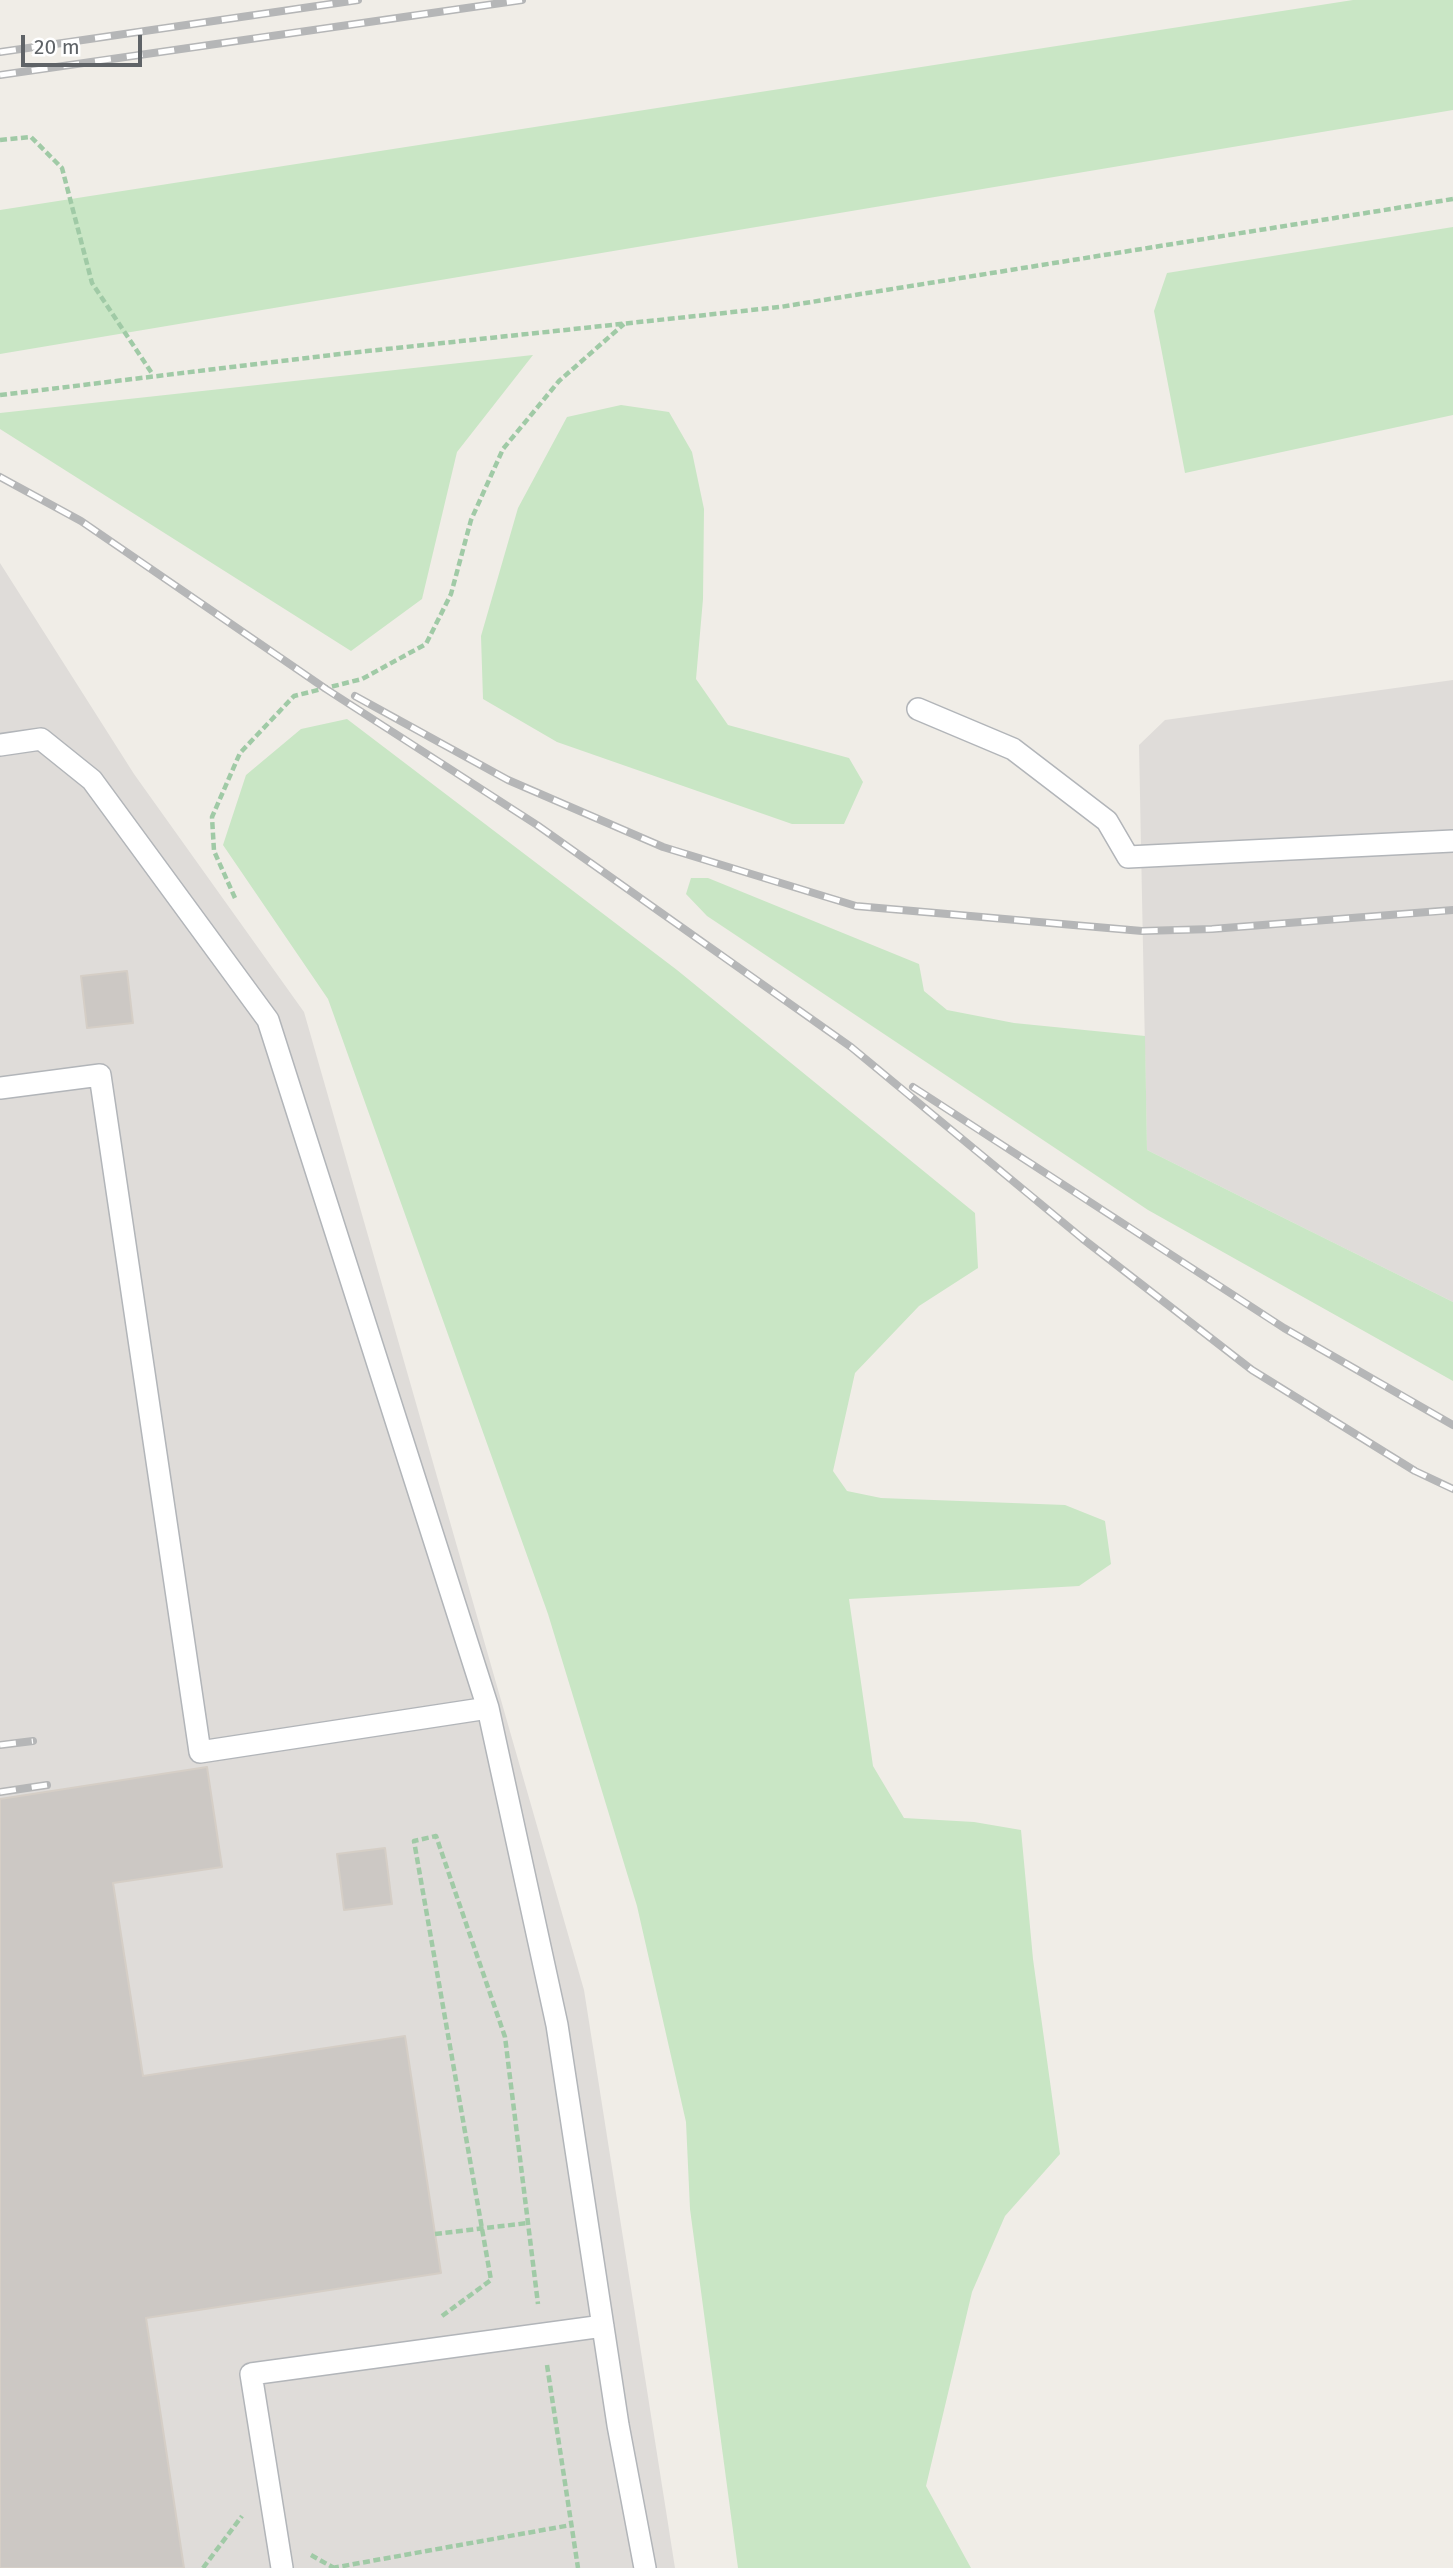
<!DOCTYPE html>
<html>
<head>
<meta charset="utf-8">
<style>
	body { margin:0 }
	#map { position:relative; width:1453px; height:2568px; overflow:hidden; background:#f0ede7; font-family:"Fira Sans",sans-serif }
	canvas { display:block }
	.scale { position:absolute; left:21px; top:35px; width:121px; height:32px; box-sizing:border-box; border:4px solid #5f6367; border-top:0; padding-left:9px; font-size:21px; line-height:24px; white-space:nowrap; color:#5f6367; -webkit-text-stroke:5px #fff; paint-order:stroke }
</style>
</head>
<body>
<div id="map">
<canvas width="1453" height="2568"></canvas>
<div class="scale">20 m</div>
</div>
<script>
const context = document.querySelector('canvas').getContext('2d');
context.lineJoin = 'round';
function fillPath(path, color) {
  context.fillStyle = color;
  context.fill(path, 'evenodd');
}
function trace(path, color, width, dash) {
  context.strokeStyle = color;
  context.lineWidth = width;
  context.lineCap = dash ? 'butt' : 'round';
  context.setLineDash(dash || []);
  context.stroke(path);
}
fillPath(new Path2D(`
	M0,563L134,774L304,1012L584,1990L675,2568H0Z
	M1453,680V1302L1147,1150L1139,745L1165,720Z`), '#dfdcd9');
fillPath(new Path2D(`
	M1353,0H1453V110L0,354V210Z
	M1453,227V415L1185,473L1154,311L1167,273Z
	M533,355L457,452L422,599L351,651L0,429V413Z
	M621,405L669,412L692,452L704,509L703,599L696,679L728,725L849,758L863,782L844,824H792L557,742L483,699L481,636L518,508L567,417Z
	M347,719L677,970L975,1213L978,1268L919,1306L855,1373L833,1471L847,1491L881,1498L1065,1505L1105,1521L1111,1564L1079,1586L849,1599L873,1766L904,1818L974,1822L1021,1830L1033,1959L1060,2154L1005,2216L972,2292L926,2486L971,2568H738L690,2209L686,2122L637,1906L548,1614L328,999L223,845L246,775L301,729Z
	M691,878H708L919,964L924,991L947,1010L1014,1023L1145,1036L1147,1150L1453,1302V1381L1148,1210L707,916L686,894Z`), '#c9e6c5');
const building = new Path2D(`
	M127,971L133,1023L87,1028L81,976Z
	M207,1767L222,1867L113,1883L143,2076L405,2036L441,2273L146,2318L184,2568H0V1799Z
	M385,1848L392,1904L344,1910L337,1854Z`);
fillPath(building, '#ccc8c4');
trace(building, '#d5cec6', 2);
const service = new Path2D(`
	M918,709L1013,749L1107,821L1128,857L1453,841
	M0,745L41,739L92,780L268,1020L488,1708
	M0,1088L100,1075L200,1752L488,1708L557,2025L618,2425L645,2568
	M282,2568L251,2374L603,2326`);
trace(service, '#b2b5b9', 24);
trace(new Path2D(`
	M0,140L31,137L62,168L92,283L153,375
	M0,395L340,354L780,307L1453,199
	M235,898L214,851L212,817L240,753L294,696L362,679L426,644L451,594L471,520L503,449L559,381L624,324
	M435,2234L528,2223
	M442,2316L491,2280L414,1841L436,1836L505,2037L538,2304
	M547,2365L578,2568
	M311,2555L334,2568
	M203,2568L242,2516
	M332,2568L571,2525`), '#a0caa6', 4.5, [7, 3.5]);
trace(service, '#fff', 21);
const rail = new Path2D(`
	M0,52L358,0
	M0,75L522,0
	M0,477L81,521L326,689L537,825L851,1047L1083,1239L1252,1370L1415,1471L1453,1489
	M355,696L508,780L663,847L856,906L1142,931L1212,929L1453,910
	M913,1087L1284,1328L1453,1425
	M0,1745L33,1741
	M0,1792L47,1785`);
trace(rail, '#b5b6b7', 8);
trace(rail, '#fff', 5, [16]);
</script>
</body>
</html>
